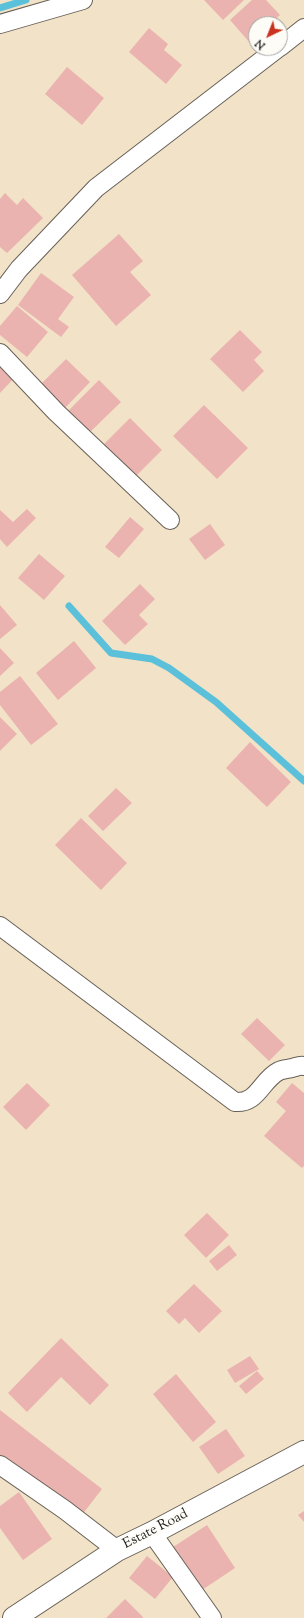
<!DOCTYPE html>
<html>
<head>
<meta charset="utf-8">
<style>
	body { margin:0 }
	#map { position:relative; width:304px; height:1618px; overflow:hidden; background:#f2e2c7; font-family:"Sorts Mill Goudy",serif }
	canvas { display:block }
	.north { position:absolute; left:248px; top:16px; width:40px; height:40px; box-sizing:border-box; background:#fdfcf7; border:1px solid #a3a29f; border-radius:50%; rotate:223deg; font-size:11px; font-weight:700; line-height:16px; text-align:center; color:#1c1c1c }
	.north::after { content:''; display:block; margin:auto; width:14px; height:18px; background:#c8321e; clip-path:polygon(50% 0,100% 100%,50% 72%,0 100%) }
</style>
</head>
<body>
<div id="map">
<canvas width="304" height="1618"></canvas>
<div class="north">N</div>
</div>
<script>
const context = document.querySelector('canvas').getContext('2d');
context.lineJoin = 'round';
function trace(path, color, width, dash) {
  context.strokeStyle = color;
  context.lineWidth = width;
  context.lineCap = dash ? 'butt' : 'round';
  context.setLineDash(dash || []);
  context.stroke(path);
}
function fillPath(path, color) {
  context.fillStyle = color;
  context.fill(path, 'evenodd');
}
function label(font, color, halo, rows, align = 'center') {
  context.font = font + ' "Sorts Mill Goudy",serif';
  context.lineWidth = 4;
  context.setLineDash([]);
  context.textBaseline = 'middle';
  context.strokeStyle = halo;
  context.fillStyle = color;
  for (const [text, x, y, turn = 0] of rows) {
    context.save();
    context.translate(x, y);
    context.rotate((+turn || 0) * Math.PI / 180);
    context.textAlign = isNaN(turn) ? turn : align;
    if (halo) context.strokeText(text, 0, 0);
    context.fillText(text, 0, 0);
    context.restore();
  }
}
trace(new Path2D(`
	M0,8L26,0
	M69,606L111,653L152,659L169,668L216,702L304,781`), '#5bc0d9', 7);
fillPath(new Path2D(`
	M204,0H244L223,20Z
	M252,0H266L280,15L270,24H256V37L250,43L230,20Z
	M149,28L168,44L164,50L182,65L166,84L129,52Z
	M67,67L104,98L82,125L45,94Z
	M5,193L17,205L23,198L43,218L7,253L0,247V199Z
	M119,234L143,261L130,272L151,295L116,326L72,275Z
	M41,273L74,297L58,319L69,327L61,337L18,305Z
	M17,306L48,332L27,357L0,335V326Z
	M240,330L262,352L254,360L264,371L243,392L210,359Z
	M66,359L90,382L64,409L40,385Z
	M0,360L17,375L0,393Z
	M99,380L121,402L88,434L66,413Z
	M204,405L248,448L217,479L173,436Z
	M130,418L162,450L134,478L102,446Z
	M27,509L36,518L7,547L0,539V510L13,522Z
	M130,517L144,529L119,558L105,547Z
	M210,524L225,545L205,560L189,539Z
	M39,554L65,576L44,600L18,578Z
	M140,584L155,599L139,615L148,624L125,645L102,621Z
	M0,605L17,625L0,639Z
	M74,641L96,668L58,700L36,673Z
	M0,648L14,663L0,676Z
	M20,676L58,724L31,745L0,705V692Z
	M0,717L17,734L0,751Z
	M250,742L291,782L267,807L226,768Z
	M116,788L132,803L103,831L88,816Z
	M81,818L127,863L101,890L55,845Z
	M257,1018L285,1045L269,1061L241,1034Z
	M27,1083L50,1105L26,1130L3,1107Z
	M292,1083L304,1093V1166L302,1168L264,1136L286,1111L276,1102Z
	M207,1213L229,1235L206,1258L184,1235Z
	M229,1245L237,1255L217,1271L209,1261Z
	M194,1284L222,1311L199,1333L185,1318L179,1324L166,1311Z
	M61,1338L109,1385L90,1405L61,1377L27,1412L8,1393Z
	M250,1356L259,1369L235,1383L227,1370Z
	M257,1371L264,1379L246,1394L239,1386Z
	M176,1374L216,1422L193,1442L153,1394Z
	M0,1410L102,1489L78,1520L0,1460Z
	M226,1429L245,1456L218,1474L199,1447Z
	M19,1492L52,1539L23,1560L0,1528V1506Z
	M304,1511V1522L298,1515Z
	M207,1525L235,1568L199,1592L170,1549Z
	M147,1556L173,1577L155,1599L129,1578Z
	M125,1599L143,1617L142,1618H106Z`), '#eab3b0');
const minor = new Path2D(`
	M0,24L83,0
	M280,47L304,28
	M0,294L19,269L96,188L278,48
	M0,353L56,412L170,520
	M0,926L235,1102C258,1104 261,1080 279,1071C283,1069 288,1069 292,1068C296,1067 300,1065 304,1066
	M0,1465L65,1510L117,1550
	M152,1533L212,1618`);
const tertiary = new Path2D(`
	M14,1618L117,1550L152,1533L304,1452`);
trace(minor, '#676158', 20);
trace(tertiary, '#676158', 24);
trace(minor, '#fff', 18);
trace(tertiary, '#fff', 22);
label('14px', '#1c1c1c', '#fdfcf7', [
	["Estate Road",156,1530,-27]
]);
</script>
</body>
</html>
